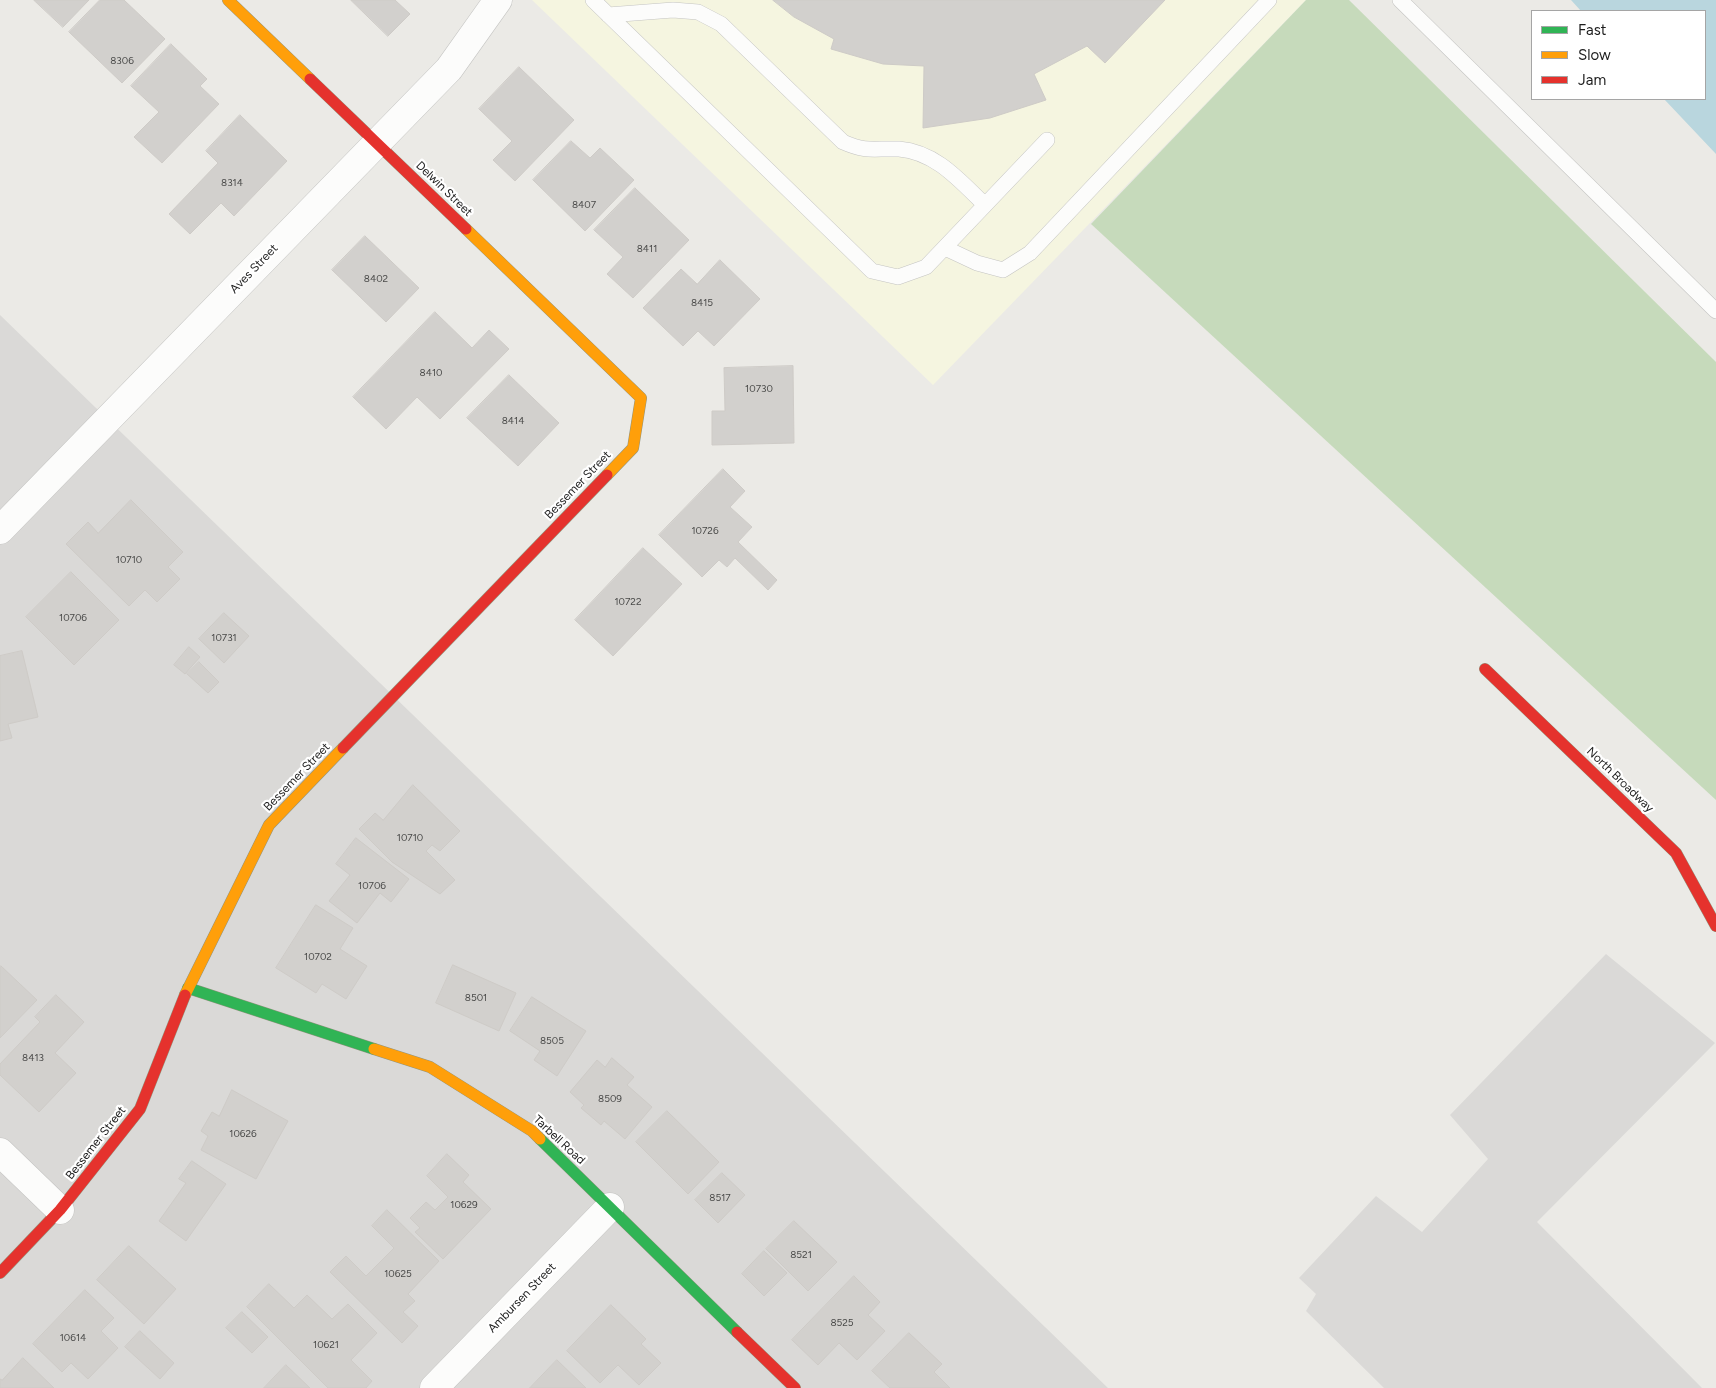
<!DOCTYPE html>
<html>
<head>
<meta charset="utf-8">
<style>
	body { margin:0 }
	#map { position:relative; width:1716px; height:1388px; overflow:hidden; background:#ebeae6; font-family:Figtree,sans-serif }
	canvas { display:block }
	.legend { position:absolute; left:1531px; top:10px; width:175px; height:90px; box-sizing:border-box; background:#fff; border:1px solid #a5a5a5; margin:0; padding:6px 9px; list-style:none; font-size:15px; color:#1d1d1d }
	.legend li { display:flex; align-items:center; gap:10px; height:25px }
	.legend b { width:25px; border:1px solid #a5a5a5 }
</style>
</head>
<body>
<div id="map">
<canvas width="1716" height="1388"></canvas>
<ul class="legend">
<li><b style="height:6px;background:#30b455"></b>Fast</li>
<li><b style="height:6px;background:#ff9f0a"></b>Slow</li>
<li><b style="height:6px;background:#e5322d"></b>Jam</li>
</ul>
</div>
<script>
const context = document.querySelector('canvas').getContext('2d');
context.lineJoin = 'round';
function fillPath(path, color) {
  context.fillStyle = color;
  context.fill(path, 'evenodd');
}
function trace(path, color, width, dash) {
  context.strokeStyle = color;
  context.lineWidth = width;
  context.lineCap = dash ? 'butt' : 'round';
  context.setLineDash(dash || []);
  context.stroke(path);
}
function label(font, color, halo, rows, align = 'center') {
  context.font = font + ' Figtree,sans-serif';
  context.lineWidth = 4.5;
  context.setLineDash([]);
  context.textBaseline = 'middle';
  context.strokeStyle = halo;
  context.fillStyle = color;
  for (const [text, x, y, turn = 0] of rows) {
    context.save();
    context.translate(x, y);
    context.rotate((+turn || 0) * Math.PI / 180);
    context.textAlign = isNaN(turn) ? turn : align;
    if (halo) context.strokeText(text, 0, 0);
    context.fillText(text, 0, 0);
    context.restore();
  }
}
fillPath(new Path2D(`
	M0,315L1108,1388H0Z
	M1606,954L1715,1043L1537,1222L1702,1388H1384L1306,1311L1316,1294L1299,1278L1376,1196L1422,1232L1488,1159L1450,1115Z`), '#dad9d7');
fillPath(new Path2D(`
	M532,0H1306L933,385Z`), '#f5f5e0');
fillPath(new Path2D(`
	M1306,0H1349L1716,362V800L1091,224Z`), '#c6dabb');
fillPath(new Path2D(`
	M1571,0H1716V154L1664,99H1705V11H1581Z`), '#b9d6de');
const building = new Path2D(`
	M34,0H89L63,27Z
	M100,0H124L165,39L122,83L69,32Z
	M351,0H395L410,14L388,36Z
	M773,0H1165L1105,63L1087,46L1034,74L1046,100L990,118L923,128L924,66L883,64L831,49L834,39L794,17Z
	M171,44L207,79L200,86L219,104L162,163L134,137L159,112L131,86Z
	M519,67L574,120L515,181L493,160L512,141L479,109Z
	M240,115L287,161L234,216L221,203L190,234L169,214L218,163L206,151Z
	M571,141L590,158L600,148L634,180L585,231L533,180Z
	M635,188L689,240L633,298L607,274L623,257L594,230Z
	M365,236L419,288L386,322L332,270Z
	M720,260L760,299L714,346L698,331L683,346L643,308L681,269L697,284Z
	M435,312L472,348L489,330L509,349L440,419L417,397L386,429L353,397Z
	M793,366L794,443L712,445V411H725L724,368Z
	M509,375L559,423L518,466L467,418Z
	M723,469L745,491L730,507L752,527L738,542L777,580L768,590L735,558L727,567L719,560L702,577L659,535Z
	M131,500L183,552L168,567L180,579L157,602L145,590L129,606L66,544L88,522L98,533Z
	M643,548L682,584L613,656L575,620Z
	M71,572L119,620L74,665L26,617Z
	M224,613L249,636L224,663L199,639Z
	M189,647L200,657L185,674L174,665Z
	M22,651L38,717L8,724L12,738L0,741V656Z
	M199,662L219,682L208,693L187,674Z
	M413,785L460,831L440,851L432,845L426,851L455,880L440,894L392,862L359,829L375,813L383,820Z
	M356,838L409,879L391,902L380,893L357,923L329,901L350,875L336,864Z
	M316,905L353,928L340,949L367,966L346,999L322,984L316,993L276,968Z
	M453,965L516,993L499,1031L436,1003Z
	M1,966L37,1000L0,1038V967Z
	M56,995L84,1022L55,1053L76,1073L39,1112L0,1075V1064L40,1022L35,1017Z
	M532,997L586,1031L557,1076L534,1060L540,1051L510,1031Z
	M612,1058L634,1077L627,1085L652,1107L625,1139L604,1121L601,1125L581,1108L584,1105L570,1092L597,1060L605,1067Z
	M232,1090L288,1121L256,1179L201,1150L208,1136L201,1131L212,1112L219,1116Z
	M667,1111L719,1162L688,1194L636,1142Z
	M447,1154L469,1175L463,1182L491,1209L443,1259L415,1232L420,1228L410,1218L426,1202L435,1210L448,1197L427,1176Z
	M192,1161L226,1184L186,1241L159,1221L186,1183L179,1179Z
	M722,1173L745,1195L718,1223L695,1200Z
	M387,1210L439,1261L408,1294L415,1301L403,1312L418,1326L402,1343L330,1272L346,1256L366,1276L394,1248L372,1226Z
	M794,1221L837,1262L808,1291L766,1249Z
	M129,1246L176,1289L144,1324L97,1280Z
	M764,1251L787,1273L764,1296L742,1274Z
	M854,1276L880,1302L868,1315L885,1331L857,1360L839,1343L818,1365L792,1340Z
	M269,1284L294,1308L307,1295L332,1319L348,1304L377,1333L351,1360L372,1381L366,1388H328L247,1307Z
	M85,1290L114,1318L101,1331L118,1348L88,1379L71,1363L62,1372L33,1344Z
	M611,1305L646,1339L641,1344L661,1363L639,1385L618,1365L600,1383L567,1351Z
	M242,1312L268,1337L252,1353L226,1328Z
	M140,1331L174,1363L160,1379L125,1347Z
	M909,1333L942,1364L934,1372L950,1388H890L872,1371Z
	M23,1358L54,1388H0V1379L2,1380Z
	M557,1360L586,1388H530Z
	M286,1365L310,1388H264Z`);
fillPath(building, '#d2d0cd');
trace(building, '#cecbc7', 1);
const lane = new Path2D(`
	M593,0L872,271L898,277L926,267L1047,140
	M1400,0L1716,311
	M608,15L673,10L698,12L721,24L843,142C868,153 874,148 899,149C936,152 960,181 985,205
	M945,248L977,263L1003,270L1030,253L1269,0`);
const street = new Path2D(`
	M0,530L449,69L498,0
	M0,1152L60,1210
	M434,1388L610,1207`);
const fast = new Path2D(`
	M188,988L374,1049
	M540,1139L737,1332`);
const slow = new Path2D(`
	M228,0L310,79
	M466,229L641,398L633,448L607,475
	M185,995L269,825L343,748
	M374,1049L430,1067L532,1131L540,1139`);
const jam = new Path2D(`
	M310,79L466,229
	M1485,669L1676,853L1716,926
	M343,748L607,475
	M0,1273L60,1210L140,1109L185,995
	M737,1332L795,1388`);
trace(lane, '#c4c4c2', 16);
trace(street, '#c4c4c2', 29);
trace(fast, '#92957e', 12);
trace(slow, '#92957e', 12);
trace(jam, '#92957e', 12);
trace(lane, '#fcfcfb', 15);
trace(street, '#fcfcfb', 28);
trace(fast, '#30b455', 11);
trace(slow, '#ff9f0a', 11);
trace(jam, '#e5322d', 11);
label('10px', '#4a4a49', null, [
	["8306",122,61],
	["8314",232,183],
	["8407",584,205],
	["8411",647,249],
	["8402",376,279],
	["8415",702,303],
	["8410",431,373],
	["10730",759,389],
	["8414",513,421],
	["10726",705,531],
	["10710",129,560],
	["10722",628,602],
	["10706",73,618],
	["10731",224,638],
	["10710",410,838],
	["10706",372,886],
	["10702",318,957],
	["8501",476,998],
	["8505",552,1041],
	["8413",33,1058],
	["8509",610,1099],
	["10626",243,1134],
	["8517",720,1198],
	["10629",464,1205],
	["8521",801,1255],
	["10625",398,1274],
	["8525",842,1323],
	["10614",73,1338],
	["10621",326,1345]
]);
label('12px', '#1d1d1d', '#fff', [
	["Delwin Street",444,189,44],
	["Aves Street",254,269,-46],
	["Bessemer Street",578,485,-46],
	["Bessemer Street",297,777,-46],
	["North Broadway",1620,780,44],
	["Tarbell Road",559,1140,43],
	["Bessemer Street",96,1143,-52],
	["Ambursen Street",522,1298,-46]
]);
</script>
</body>
</html>
